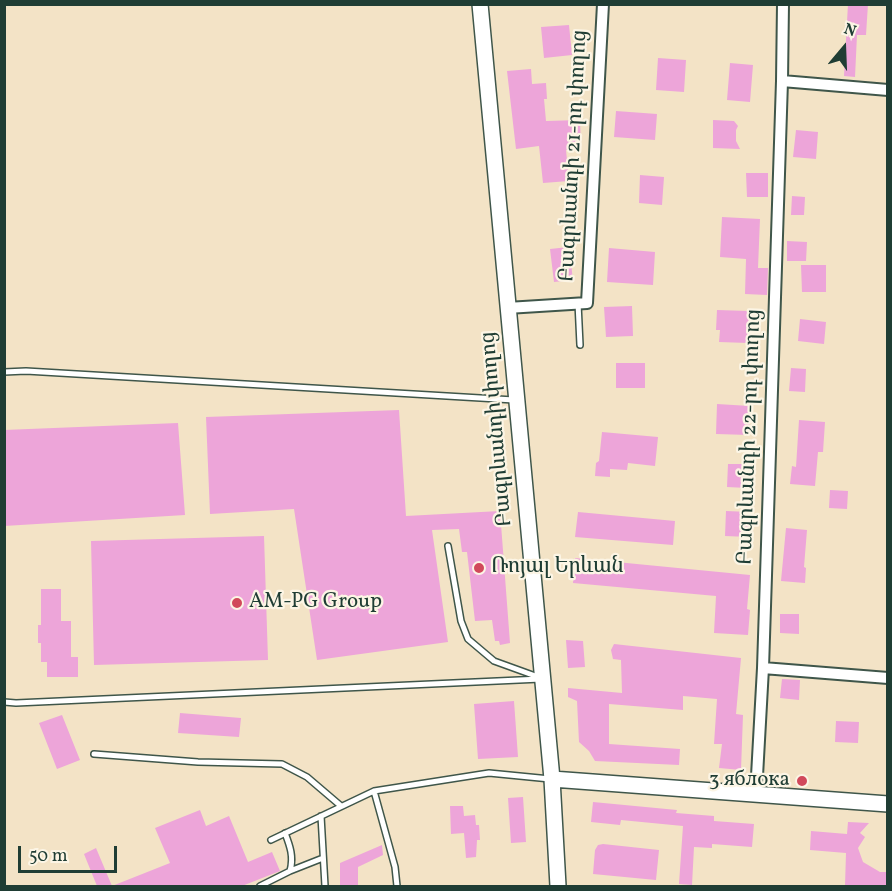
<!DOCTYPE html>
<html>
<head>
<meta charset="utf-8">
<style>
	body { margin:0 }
	#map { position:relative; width:892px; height:891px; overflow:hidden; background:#f3e3c6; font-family:Vollkorn,serif }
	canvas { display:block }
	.frame { position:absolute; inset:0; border:6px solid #1f3d34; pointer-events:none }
	.north { position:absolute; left:814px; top:18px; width:60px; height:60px; -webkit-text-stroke:4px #fcf5e5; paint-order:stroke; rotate:19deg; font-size:16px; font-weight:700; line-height:24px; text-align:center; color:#1f3d34 }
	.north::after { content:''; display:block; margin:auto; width:21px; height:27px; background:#1f3d34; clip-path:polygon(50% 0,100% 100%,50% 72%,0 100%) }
	.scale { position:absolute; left:18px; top:846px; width:99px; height:27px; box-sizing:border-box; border:3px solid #1f3d34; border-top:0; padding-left:8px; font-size:18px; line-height:21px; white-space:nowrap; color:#1f3d34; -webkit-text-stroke:4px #fcf5e5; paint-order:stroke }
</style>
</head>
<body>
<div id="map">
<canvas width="892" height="891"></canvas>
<div class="frame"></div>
<div class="north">N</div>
<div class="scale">50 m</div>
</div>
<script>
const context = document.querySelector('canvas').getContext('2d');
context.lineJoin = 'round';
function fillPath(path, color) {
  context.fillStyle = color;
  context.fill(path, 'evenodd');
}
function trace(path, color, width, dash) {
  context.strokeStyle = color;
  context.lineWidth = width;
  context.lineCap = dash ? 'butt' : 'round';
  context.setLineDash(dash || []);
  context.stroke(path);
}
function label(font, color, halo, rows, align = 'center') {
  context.font = font + ' Vollkorn,"Noto Serif Armenian",serif';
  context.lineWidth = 4.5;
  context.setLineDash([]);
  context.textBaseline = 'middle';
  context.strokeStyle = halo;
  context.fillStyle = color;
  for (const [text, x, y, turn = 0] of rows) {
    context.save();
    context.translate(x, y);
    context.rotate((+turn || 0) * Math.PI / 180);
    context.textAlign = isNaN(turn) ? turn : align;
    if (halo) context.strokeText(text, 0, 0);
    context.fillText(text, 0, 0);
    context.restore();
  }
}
fillPath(new Path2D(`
	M848,4H868L866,35H857L855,77L844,76Z
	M569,25L572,55L544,58L541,27Z
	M658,58L686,60L684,92L656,90Z
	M730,63L753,65L750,102L727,100Z
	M531,69L532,84L546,83L547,99H544L546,121L580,120L581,149L566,150L569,181L543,183L539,146L516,149L507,71Z
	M616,111L657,114L655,140L614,137Z
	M713,120L734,121L738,126L736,130V141L740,149L713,148Z
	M796,130L818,132L816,159L793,157Z
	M746,173H768V197H747Z
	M640,175L664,177L662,205L639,203Z
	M792,196L805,197L804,215H791Z
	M722,217L760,219L758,268H768L767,295L745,294L746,259L720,257Z
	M787,241L807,242L806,261H787Z
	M569,247L573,280L554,282L550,249Z
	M609,248L655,252L653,285L607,282Z
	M801,265H826V292H802Z
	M632,306L633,336L606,337L604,307Z
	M717,310L749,311L748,343L719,342L720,330H716Z
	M800,319L826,322L824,344L798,341Z
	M616,363H645V388H616Z
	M791,368L806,369L805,392L789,391Z
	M717,404L750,406L749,435L716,434Z
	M399,410L406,516L500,511L510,643L500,645L499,641H495L492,620L475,621L467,552H462L459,529L432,530L448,642L317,660L294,509L210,514L206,417Z
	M799,420L825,422L823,452H818L815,486L790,484L792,466L796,467Z
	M178,423L185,515L4,526V430Z
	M602,432L658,437L655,466L628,463L627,470L610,469V477L595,476L596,463L599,461Z
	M728,464H748L747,488L727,487Z
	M830,490L848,491L847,509L829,508Z
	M726,511L750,512L749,537L725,536Z
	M578,512L675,521L673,545L575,537Z
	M786,528L807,530L804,567L806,568L805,583L781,581Z
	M264,536L268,660L94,665L91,541Z
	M575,558L750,575L747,609L750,610L748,635L714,633L716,596L573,583Z
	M41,589H61V621H71V657H78V677H47V662H41V643H38V625H41Z
	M780,614H799V634L780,633Z
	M566,640L583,641L585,667L568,668Z
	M614,644L741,658L736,714L743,715L741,770L719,768L722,744H714L717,699L683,696V710L609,704V744L680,749L679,765L595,761L589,751L579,742L577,701L568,697V688L622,693L621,660L613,659L611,650Z
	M782,679L800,680L799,700L780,698Z
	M514,701L518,757L478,759L474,704Z
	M180,713L241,718L239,737L178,733Z
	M62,715L80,760L57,769L39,723Z
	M836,721L859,722L858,743L835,742Z
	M523,797L526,842L511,843L508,798Z
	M593,802L677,810L676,813L714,816V821L754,824L752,847L712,844V848L694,847L692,885L679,884L683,826L621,820L620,825L591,822Z
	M450,806H463L464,816L475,815L476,825H479L480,840H477L476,857L466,858L464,833L451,834Z
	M200,810L206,826L229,816L248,862L272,852L280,871L242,886H97L84,854L96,848L112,886L170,863L155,828Z
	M848,822L869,823L860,833L865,837L858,848L863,862L880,872H888V886H845L846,853L810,850L811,831L847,834Z
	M603,844L659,850L656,880L593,874L595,850L598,845Z
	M382,845L383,855L358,867V886H340V863Z`), '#eda5d9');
const lane = new Path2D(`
	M578,303L580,345
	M4,372L26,371L514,400
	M448,546L461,621L468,639L494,661L541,678
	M4,702L16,703L541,679
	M94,754L198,762L282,764L307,777L341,806
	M374,791L395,867L397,886
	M321,816L325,886
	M271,840L374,791L489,773L550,779
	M290,871L323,858
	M260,886L290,871C294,857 290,846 285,833`);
const street = new Path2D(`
	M783,4L782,81L888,90
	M507,308L587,303L603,4
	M763,668L888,678
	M756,794L763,668L782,81`);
const secondary = new Path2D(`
	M480,4L552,779L558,886
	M552,779L888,804`);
trace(lane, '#3f564a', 8);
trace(street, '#3f564a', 14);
trace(secondary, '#3f564a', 18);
trace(lane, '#fff', 5);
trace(street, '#fff', 10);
trace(secondary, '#fff', 15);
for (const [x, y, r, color] of [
	[479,568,6,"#d1495b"],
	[237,603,6,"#d1495b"],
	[802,781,6,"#d1495b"]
]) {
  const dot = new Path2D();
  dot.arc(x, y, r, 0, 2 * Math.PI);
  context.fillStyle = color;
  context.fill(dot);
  trace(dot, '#fcf5e5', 2);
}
label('21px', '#1f3d34', '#fcf5e5', [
	["Բագրևանդի 21-րդ փողոց",575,156,-87],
	["Բագրևանդի փողոց",498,429,-95],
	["Բագրևանդի 22-րդ փողոց",751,437,-88]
]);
label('21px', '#1f3d34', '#fcf5e5', [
	["Ռոյալ Երևան",491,568],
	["AM-PG Group",249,603],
	["3 яблока",790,781,"right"]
], 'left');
</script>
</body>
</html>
